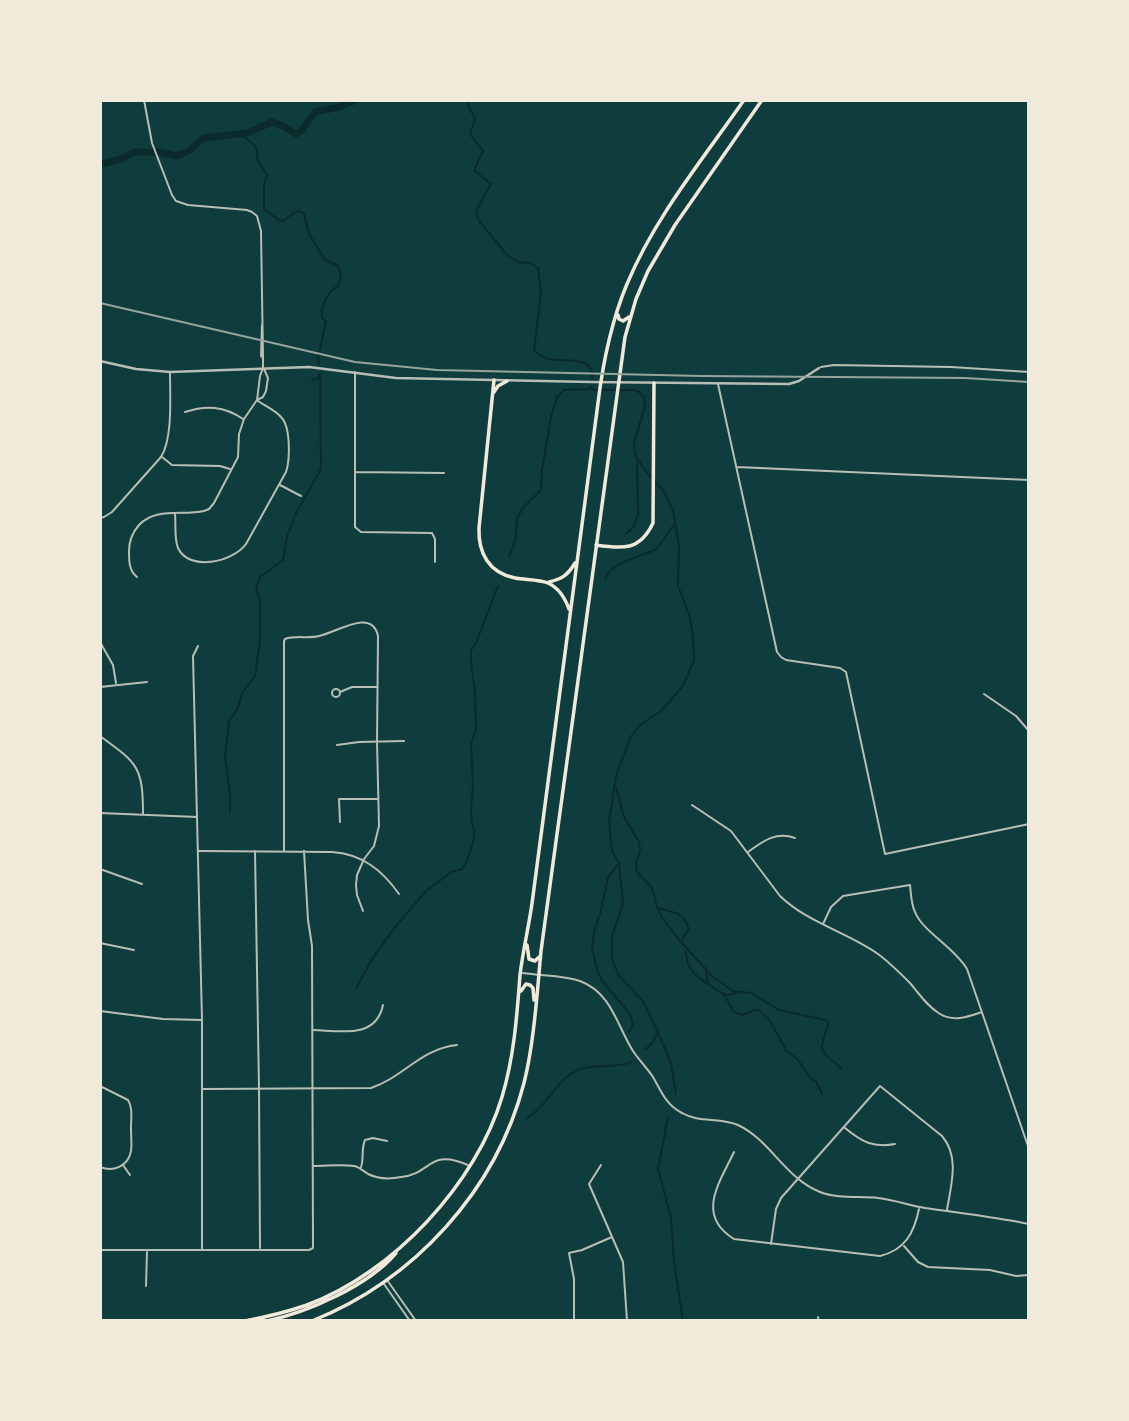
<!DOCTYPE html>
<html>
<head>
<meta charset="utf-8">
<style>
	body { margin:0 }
	#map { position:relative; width:1129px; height:1421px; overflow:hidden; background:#0f3d3e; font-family:Jost,sans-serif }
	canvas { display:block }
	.frame { position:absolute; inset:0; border:102px solid #f1e9da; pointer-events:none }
</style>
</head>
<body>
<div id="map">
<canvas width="1129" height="1421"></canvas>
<div class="frame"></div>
</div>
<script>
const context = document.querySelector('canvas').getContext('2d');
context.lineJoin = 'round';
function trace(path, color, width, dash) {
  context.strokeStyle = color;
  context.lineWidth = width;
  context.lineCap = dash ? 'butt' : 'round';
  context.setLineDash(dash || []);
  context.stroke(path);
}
trace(new Path2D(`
	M466,100L475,119L470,134L483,151L475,168V171L491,184L476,211L479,221L507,255L518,262L530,263L538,268L541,294L534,350C539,355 543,358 549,359C564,363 594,354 592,378
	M241,134L256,147L258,161L267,175L264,185V209L279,220L283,221L295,212L300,211L304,214L309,234L325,260L337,265L341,274L339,285C327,293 321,303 322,318L326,321L318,358L319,364
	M312,380L317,379L319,375
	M626,534L634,526L638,515L637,459
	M509,557L515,541L517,519L522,509L541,490L542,470L551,417L557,397L564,390L590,389L591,387L594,390H634L639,392L644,397L645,407L634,442L635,454L644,469L663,490L673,510L679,546L678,586L690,617L693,638L694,660L683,686L661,711L640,725L630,738L616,776L609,822L612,851L619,863L623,904L612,936V959L619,976L643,1001L658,1032L671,1063L676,1094
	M605,578L611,570L619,564L657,549L675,523
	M616,787L624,817L639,842L640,850L636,864L637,872L652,888L657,907C672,914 683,909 689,930L683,937L682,943L712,976L733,991L751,993L779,1010L826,1020L828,1023C827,1031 822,1040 822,1047C822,1055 836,1062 841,1069
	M230,812V794L225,756L229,721L238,708L242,693L255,676L260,641V601L256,588L260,577L283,560L287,537L295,515L321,469L320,374
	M617,866L608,877L600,914L595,928L592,948L597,970L603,982L630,1014C633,1021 634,1026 629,1032
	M657,907L662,918L681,942
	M686,951C686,976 705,980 721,993C728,997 729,1005 734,1012L743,1015L754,1010H759L770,1021L786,1050L798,1060L811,1079L816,1081L822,1094
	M706,972L708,983
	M356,988L374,956L396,926L425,892L451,872L462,869L466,863L471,849L474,839V830L472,823L471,809L473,785L471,744L476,729L475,693L471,662V650L476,643L498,586
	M722,993L728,995L740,992
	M645,1050L653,1042L657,1034
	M668,1117L658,1169L671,1218L674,1262L683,1321
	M527,1118C547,1106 554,1085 571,1074C590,1061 612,1070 632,1062`), '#0a2a2b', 2);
trace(new Path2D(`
	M100,164L122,159L134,152H159L176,156L189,151L203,138L247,133L272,122L283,126L296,134L301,131L315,112L339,107L356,100`), '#0a2a2b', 7);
trace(new Path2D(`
	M144,100L152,143L172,195L176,201L188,205L247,210L252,212L257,216L261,231L263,357V368L260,376L257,400
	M262,325L261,356L262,357
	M821,367L834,365L951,367L1029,372
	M355,372V527L361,532L432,533L435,539V562
	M718,384L777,652L781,657L786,660L840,668L846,672L885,854L1029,824
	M185,412C206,405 224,406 243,419
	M162,457L172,465L220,466L230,469
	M737,467L1029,480
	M355,472L444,473
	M280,485L301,496
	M175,514C176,524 174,538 178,548C189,572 233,562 246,544L286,472C290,460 291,427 281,417C275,410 265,406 258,401
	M100,518L104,517L112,512L161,457C173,438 170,396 170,373
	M137,577C129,571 129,561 129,551C129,541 132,533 139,525C156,507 182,516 204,511L209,509L214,503L238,457L239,434L244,419L257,400L263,397L266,391L268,378L264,369
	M100,642L113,665L116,683
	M198,646L193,656L202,1020V1249
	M100,687L147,682
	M332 693a4 4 0 1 1 8 0a4 4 0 1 1-8 0Z
	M340,692L352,687H377
	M984,694L1016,716L1029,731
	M100,736C137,763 143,766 143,814
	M337,745L359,742L404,741
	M692,805L731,831L780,896C808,923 847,932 878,954C889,962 900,973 910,983C919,994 928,1007 940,1014C954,1022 967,1017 982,1012
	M100,813L197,817
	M340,822L339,799H377
	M199,851L332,852C362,854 382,870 399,894
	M255,851L259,1089L260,1248
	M284,851V641L285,639C296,635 308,639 319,636C336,633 372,607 378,636L377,742L379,826L374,846L364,859L357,875L356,885L357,895L363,911
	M748,852C763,841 776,831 795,838
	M100,869L142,884
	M823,924L831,907L843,896L910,885C911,893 911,904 915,912C923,932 954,947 967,969L1029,1149
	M100,943L134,950
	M523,973C541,976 563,975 580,981C612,993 617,1026 633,1051C639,1060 647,1068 653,1077C661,1091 666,1105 682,1113C699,1123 720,1117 738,1125C770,1140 786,1179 820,1192C838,1199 859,1196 878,1198C894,1200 909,1205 925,1208C959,1213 995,1217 1029,1224
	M100,1011L163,1019L201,1020
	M314,1030C341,1031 376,1039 383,1005
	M100,1086L128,1100C133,1108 131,1118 131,1128C131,1136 132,1144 131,1151C128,1167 113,1172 100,1167
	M203,1089L371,1088C404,1077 420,1049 457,1045
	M845,1128C862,1142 873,1148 895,1144
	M734,1152C720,1182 695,1215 734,1239L880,1256C905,1250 914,1233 919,1209
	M123,1165L130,1175
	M601,1165L589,1184L623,1262L627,1321
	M314,1166C327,1166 341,1164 354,1166C360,1167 363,1171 368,1174C378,1179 391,1179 401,1177C432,1174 428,1148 468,1165
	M361,1167C364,1159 361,1149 365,1140L373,1138L387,1141
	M771,1244L776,1209L781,1198L880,1086L942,1136C960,1157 951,1185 947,1210
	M904,1246L918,1262L928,1267L990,1270L1016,1276L1029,1275
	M100,1250H309L313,1248L312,946L308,920L304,851
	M387,1280L416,1321
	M384,1284L410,1321
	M146,1286L147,1252
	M818,1317L819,1321
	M574,1321V1279L569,1253L582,1250L612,1237`), '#b8beb3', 2);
trace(new Path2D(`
	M100,361L136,369L170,372L309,367L396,378L591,382L789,384L799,381L819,368`), '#b8beb3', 2.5);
trace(new Path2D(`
	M618,315L619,319L623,321L629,317
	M494,380L479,528C478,553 489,573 515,578C525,580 538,579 548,583C559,588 565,598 569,609
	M494,392L498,386L507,381
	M596,545C622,549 640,551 653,523L654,383
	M549,582C562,579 568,575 575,563
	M527,945L529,959L535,961L539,957
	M521,991L526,984L530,985L533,988L534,1000
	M245,1321C266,1317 287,1312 307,1305C393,1273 476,1184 502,1097C514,1057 517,1016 520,975C523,949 530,922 533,896L598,403C603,362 611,322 627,284C655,217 703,159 744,100
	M267,1321C308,1312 368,1286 396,1253
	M312,1321C414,1280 496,1191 524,1083C534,1043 537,994 541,951L625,337L636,299L648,271L675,225L762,100`), '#f1e9da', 3.5);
trace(new Path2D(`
	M100,303L355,362L437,370L702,376L965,378L1029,382`), '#97a49c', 2);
</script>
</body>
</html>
